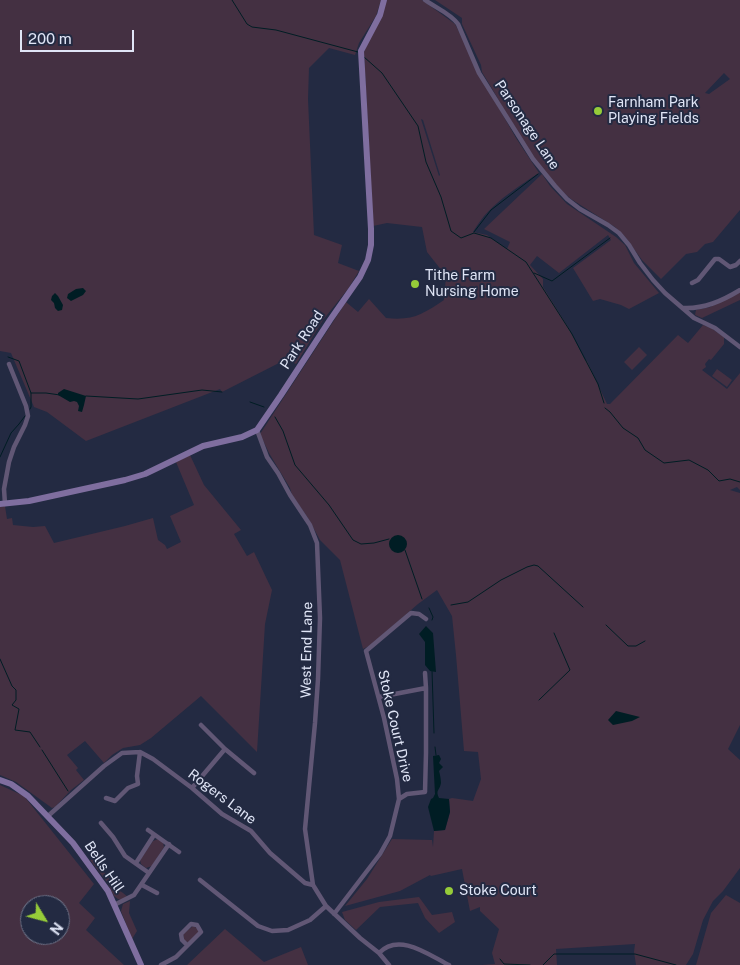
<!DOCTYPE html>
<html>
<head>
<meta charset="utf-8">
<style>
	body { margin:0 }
	#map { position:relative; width:740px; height:965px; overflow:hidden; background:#232a42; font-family:"Public Sans",sans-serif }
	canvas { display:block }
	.north { position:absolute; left:20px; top:895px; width:50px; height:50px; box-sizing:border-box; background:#232a42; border:1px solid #6f758a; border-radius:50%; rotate:127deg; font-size:14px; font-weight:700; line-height:20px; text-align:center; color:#e0e5f6 }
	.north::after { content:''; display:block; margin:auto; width:18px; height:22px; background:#96cc39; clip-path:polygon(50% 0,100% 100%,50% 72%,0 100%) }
	.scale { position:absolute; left:20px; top:30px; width:114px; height:22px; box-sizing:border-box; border:2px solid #e0e5f6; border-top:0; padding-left:6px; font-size:15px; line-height:18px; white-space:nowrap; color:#e0e5f6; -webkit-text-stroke:4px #232a42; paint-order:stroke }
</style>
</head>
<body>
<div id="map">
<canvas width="740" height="965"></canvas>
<div class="north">N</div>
<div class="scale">200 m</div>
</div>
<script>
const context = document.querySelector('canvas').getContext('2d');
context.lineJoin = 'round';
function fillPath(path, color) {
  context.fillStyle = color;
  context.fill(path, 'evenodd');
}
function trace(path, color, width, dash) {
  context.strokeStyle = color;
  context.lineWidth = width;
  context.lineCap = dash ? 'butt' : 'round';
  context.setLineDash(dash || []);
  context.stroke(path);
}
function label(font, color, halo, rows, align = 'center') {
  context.font = font + ' "Public Sans",sans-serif';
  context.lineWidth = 4;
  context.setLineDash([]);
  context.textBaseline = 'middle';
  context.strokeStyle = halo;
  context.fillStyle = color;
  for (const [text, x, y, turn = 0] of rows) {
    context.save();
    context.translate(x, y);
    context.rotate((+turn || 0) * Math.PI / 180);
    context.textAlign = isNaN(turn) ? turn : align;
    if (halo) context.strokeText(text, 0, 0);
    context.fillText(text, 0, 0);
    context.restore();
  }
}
fillPath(new Path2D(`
	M0,0H381L376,16L359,43L355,55L329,48L309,68L308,99L314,235L342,245L338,263L359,271L348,289L323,320L296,364L292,362L279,363L222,392L220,389L86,441L47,412L34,407L11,353L0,351Z
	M386,0H422L455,24L493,98L516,138L539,173C520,185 499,199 484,216C480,221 476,227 473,232L487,235L507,249L510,242L484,229L542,174L550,186L567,204L616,237L625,245L634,263L659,293L629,309L621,305L600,299L593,301L573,268L611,240L608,235L559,273L537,256L530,265L543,279V287L568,327L585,360L587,361L607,404H610L678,335L688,343L703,325L711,328L724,337V344L711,360L709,359L705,364L706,367L702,370L727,389L740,373V490L737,487L730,490L740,493V725L728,749L740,760V868L723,891L713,901L703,920L693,954L686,965H636L634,952L635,944L556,949L557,965H482L495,964L492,953L499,929L480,911V907L470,911L462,869L431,876L430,875L400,891L345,906L367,879L392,839L432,840L433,847L434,831L445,830L450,812L449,799L452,798L473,801L481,779L478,752L464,751L456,655L452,616L437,590L418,604L371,645L363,649L340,560L320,540L308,518L292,495L290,488L269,453L260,434L346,302L358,312L369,299L386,318C413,321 423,314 444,300L446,276L427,252L422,227L387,223L373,226L364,52ZM421,119L423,120L440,175L439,176Z
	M435,0H740V210L713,242L705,244L697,252L686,254L661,279L642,260L626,238L615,227L571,199L556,186L534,158L506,114L497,97L482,72L481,65L462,24V18ZM724,73L730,79L709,94L705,93Z
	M740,292V300L702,318L695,315L696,310L710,307Z
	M639,347L647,355L632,370L624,362Z
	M717,369L732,380L727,387L712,376Z
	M190,455L204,485L241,530L234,534L247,556L254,552L272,590L265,624L257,752L201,696L151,738L140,745L123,748L112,755L104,763L85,741L67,755L78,768L76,770L84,780L71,790L55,807L52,808L16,782L0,775V507L5,506L7,519L12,518L13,525L33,527L45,526L54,543L125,526L153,518L158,540L165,545L167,549L181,542L170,516L194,505L176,462Z
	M0,785L24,796L94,884L79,903L95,918L86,930L124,965H0ZM30,905H60V935H30Z
	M158,839L163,842L164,847L152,866L146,868L141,864L140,860L153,841Z
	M93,859L118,889L128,897L121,900L118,899L114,896L107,882L90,860Z
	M726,895L740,903V965H696L711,913Z
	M419,897L432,915L452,912L455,922L439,933L425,918L418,903L380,907L356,930L345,920L342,912L379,902Z
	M130,901L129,913L137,931L132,939L121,911L123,904Z
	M193,926L197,928L199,932L190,942H187L184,940L183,934Z
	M225,929L264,962L301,947L308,965H187Z`), '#443042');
fillPath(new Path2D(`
	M83,288L86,291L83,295L71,301L67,298L68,294L76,289Z
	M55,293L58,296L63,305L62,310L58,311L55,308L54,303L51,300L52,296Z
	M64,389L86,396L84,405L82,412L78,411L79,406L77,402L74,401L70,402L58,395V393Z
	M389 544a9 9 0 1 1 18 0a9 9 0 1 1-18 0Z
	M426,626L433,633L436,672L430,671L425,665V642L419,634Z
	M616,711L640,717L632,721L613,725L608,720Z
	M439,755L441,759L439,763L443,767L439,771C440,774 441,780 441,783C440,790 435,790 439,798L449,799L450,812L445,830L434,831L428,807L431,799L433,798L435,794L433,756Z`), '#001d24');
trace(new Path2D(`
	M232,0L247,24L252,27L276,30L358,52
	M364,57L382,73L418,126L426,162L441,197L451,231L461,238L474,233L491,238L526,262L572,334L598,384L604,403
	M474,232L491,210L538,174
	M534,273L552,281L610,238
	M8,357L19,361L31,393V407L30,409
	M31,393H46L60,395
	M86,396L138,399L202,390L222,392
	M250,402L264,407
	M605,408L610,412L623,428L638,438L645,450L664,463L689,460L708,470L719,481L730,479L740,482
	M275,417L283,431L295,465L329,505L353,540L361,544L374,543L389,539
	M0,457L11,433L19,424L25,416
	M405,550L422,599
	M451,605L468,602L501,580L527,567L534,565L538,566L583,607
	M429,608L433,617L432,620
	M606,625L628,646H636L645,641
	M0,659L12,686L16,690V700L12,705L19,709L15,730L30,732L40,747
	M432,670L434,733
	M539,700L570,670L554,633
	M435,747L436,755
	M42,750L68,791
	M500,959L504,964L530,965
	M543,965L554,954H635L676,965`), '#001d24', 1);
trace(new Path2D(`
	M425,0C436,8 450,13 458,24L479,73L533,159L555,186L567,199L580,209L608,225L619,233L629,245L640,263L653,280L665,293L694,318L715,328L740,347
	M692,283L698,280L715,259H719L730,267L736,265L740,261
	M683,308C704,309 722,301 740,290
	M257,430L267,457L278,473L290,495L310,525L317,543L320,618L318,679L315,723L305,829L313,885
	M5,504L4,489L9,462L14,447L25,425L28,416L26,406L9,364
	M425,673L426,688
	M379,697L426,688V753L425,792L407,794L399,799
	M201,725L225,749L254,773
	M192,788L225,749
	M106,798L115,801L128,788L138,784L137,776L140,752
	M48,816L104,766L122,753L140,752L153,759L192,788L222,814L251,831L270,853L305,883L313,885L326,906L360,938L379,953L389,965
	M101,823L113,837L125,856L149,873
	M148,830L179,852
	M136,863L154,835
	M200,880L258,926L272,931L288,930L310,920L326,906
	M142,885L157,893
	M114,905L134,895L169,844
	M334,914L380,854L390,836L399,799L397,779L384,718L366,651L411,613L419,614L426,619
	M379,953C399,932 429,955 449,965
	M161,965L176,957L201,932L197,925L191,924L181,934L182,940L187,945`), '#615775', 4.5);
trace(new Path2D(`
	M0,504L29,501L125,480L145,474L203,446L242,437L257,430L281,395L330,320L360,277L368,260L371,245V229L361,51L380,15L384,0
	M0,780L11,784L28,796L73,843L108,891L141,965`), '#7f6e9f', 6);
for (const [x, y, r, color] of [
	[598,111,5,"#96cc39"],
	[415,284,5,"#96cc39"],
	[449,891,5,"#96cc39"]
]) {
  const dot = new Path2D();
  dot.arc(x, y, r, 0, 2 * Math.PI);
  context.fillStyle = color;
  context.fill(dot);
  trace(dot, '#232a42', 2);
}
label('14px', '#e0e5f6', '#232a42', [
	["Farnham Park",608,103],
	["Playing Fields",608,119],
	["Tithe Farm",425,276],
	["Nursing Home",425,292],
	["Stoke Court",459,891]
], 'left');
label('14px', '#e0e5f6', '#232a42', [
	["Parsonage Lane",527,125,56],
	["Park Road",302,340,-57],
	["West End Lane",307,650,-89],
	["Stoke Court Drive",395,726,77],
	["Rogers Lane",222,797,37],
	["Bells Hill",104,867,56]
]);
</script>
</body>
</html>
